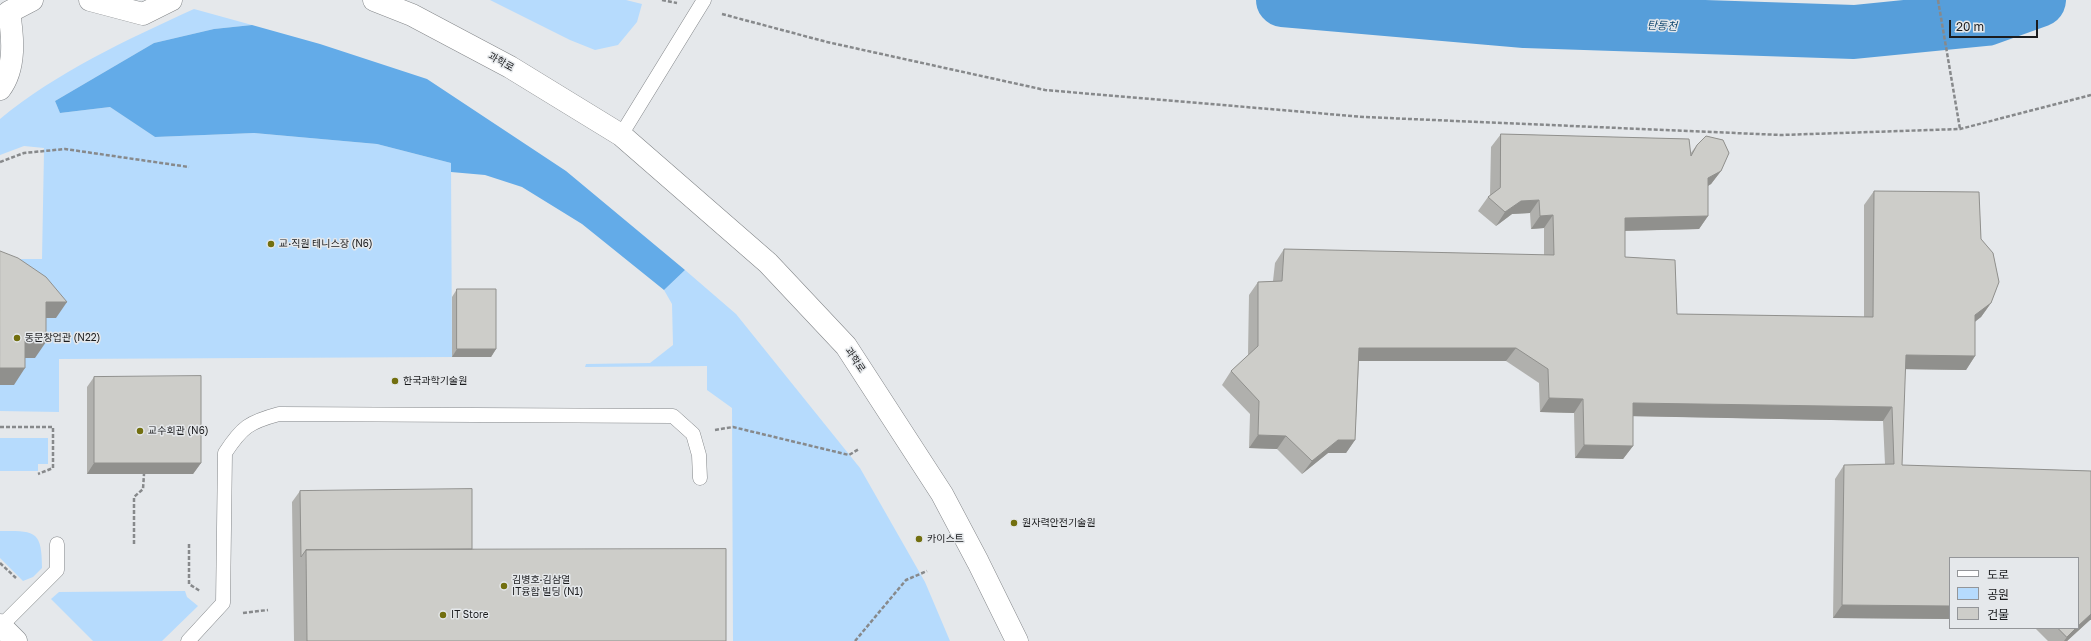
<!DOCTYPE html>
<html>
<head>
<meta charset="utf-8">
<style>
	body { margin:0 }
	#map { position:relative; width:2091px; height:641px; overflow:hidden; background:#e5e8eb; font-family:"Golos Text","Noto Sans KR",sans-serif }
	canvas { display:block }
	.legend { position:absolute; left:1949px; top:557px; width:130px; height:72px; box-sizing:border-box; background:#e5e8eb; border:1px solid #949699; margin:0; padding:5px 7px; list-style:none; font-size:12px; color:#1b1c1e }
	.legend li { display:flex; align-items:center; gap:8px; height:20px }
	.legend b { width:20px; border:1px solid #949699 }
	.scale { position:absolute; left:1949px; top:20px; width:89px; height:18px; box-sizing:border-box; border:2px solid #1b1c1e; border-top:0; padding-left:5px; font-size:12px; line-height:14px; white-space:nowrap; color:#1b1c1e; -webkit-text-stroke:3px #e5e8eb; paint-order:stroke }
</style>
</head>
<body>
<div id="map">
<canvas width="2091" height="641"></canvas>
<ul class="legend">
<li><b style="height:5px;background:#fff"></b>도로</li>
<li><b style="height:11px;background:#b6dbfd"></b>공원</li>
<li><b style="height:11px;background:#cdcdc9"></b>건물</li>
</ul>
<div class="scale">20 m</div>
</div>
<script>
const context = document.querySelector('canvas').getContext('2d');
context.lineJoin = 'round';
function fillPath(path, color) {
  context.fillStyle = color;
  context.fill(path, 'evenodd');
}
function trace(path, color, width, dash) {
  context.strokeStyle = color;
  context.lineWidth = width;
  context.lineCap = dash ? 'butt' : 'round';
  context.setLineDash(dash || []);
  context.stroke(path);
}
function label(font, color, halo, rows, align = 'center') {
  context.font = font + ' "Golos Text","Noto Sans KR",sans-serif';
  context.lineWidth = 3;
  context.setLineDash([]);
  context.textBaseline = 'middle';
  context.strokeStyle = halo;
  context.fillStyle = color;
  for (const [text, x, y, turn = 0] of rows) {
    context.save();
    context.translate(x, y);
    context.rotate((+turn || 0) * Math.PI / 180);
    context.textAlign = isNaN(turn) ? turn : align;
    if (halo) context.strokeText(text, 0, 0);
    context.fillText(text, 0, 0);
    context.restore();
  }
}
fillPath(new Path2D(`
	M490,0H626L642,4L637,22L618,45L595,50L570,40Z
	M194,9L252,25L214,29L154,43L55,101L60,113L110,107L155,137L254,133L377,144L451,163L452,357L59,359V412L0,411V259H42L44,152V148L24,146L0,155V119C57,72 126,40 194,9Z
	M685,270L736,314L860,468L925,582L950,641H733L732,408L707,390V366L585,367L586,364L650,363L673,345L672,304L664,290Z
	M0,438H48V464H38V471H0Z
	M0,531C35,531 42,530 42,568L33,577L23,581L0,558Z
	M185,591L187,597L198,606L162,641H93L51,599L59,592Z`), '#b6dbfd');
fillPath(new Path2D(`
	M252,25L320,44L427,79L566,171L685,270L664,290L582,224L522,187L485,175L451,172V163L377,144L254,133L155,137L110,107L60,113L55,101L154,43L214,29Z`), '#63abe8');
trace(new Path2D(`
	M1283,0L1525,21L1854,32L1986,19L2039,0`), '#569eda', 54);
const lane = new Path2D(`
	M621,135L704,0
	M1,626L57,570V544
	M188,641L223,603L225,453C242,427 249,422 279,414L673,416L693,434L699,455L700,478`);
const street = new Path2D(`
	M90,0L143,14L171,0
	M0,89C16,68 13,37 9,12L32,0
	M0,625L16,641`);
const secondary = new Path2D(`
	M374,0L412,15L510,67L621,135L768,263L846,346L942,494L978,562L1017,641`);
trace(lane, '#838689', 15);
trace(street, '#838689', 23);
trace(secondary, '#838689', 23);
trace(new Path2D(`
	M662,0L677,3
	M1938,0L1960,129
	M722,14L827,42L1045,90L1364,117L1781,135L1960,129L2091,95
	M0,162L24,153L65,149L189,167
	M0,427H53V468L38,474
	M715,430L733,427L849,455L859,449
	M134,544V497L143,489L144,474
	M189,544V584L200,591
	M0,563L16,578
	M243,613L268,610
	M855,641L906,580L927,571`), '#87898b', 2.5, [4, 2]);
trace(lane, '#fff', 14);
trace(street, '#fff', 22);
trace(secondary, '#fff', 22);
fillPath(new Path2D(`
	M1501,134L1689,139L1690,154L1697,145L1706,136L1723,140L1729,153L1721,171L1711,184L1708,186V216L1699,229L1625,231V257L1675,260L1677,314L1864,317V205L1874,191L1979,192L1981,239L1993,253L1999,282L1991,303L1981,317L1975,321V356L1966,370L1905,369L1902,465L2091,471V620H2090L2067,641H2048L2035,628H2078V558H1950V619L1833,618L1835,479L1844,465L1885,464L1883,421L1633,416V446L1623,459L1575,458L1574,413L1540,412L1539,383L1506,361H1359L1355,440L1346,453H1328L1302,474L1277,449L1249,448L1250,414L1222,385L1231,371L1248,355L1249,295L1258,282L1273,281L1275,263L1284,249L1544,255V228L1531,229L1530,213L1512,214L1496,226L1478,211L1488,197L1490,195L1491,147Z
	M457,289L496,349L491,357H452V297Z
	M94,377L201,463L193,474H87V387Z
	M300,491L472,549L726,641H294L292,502Z`), '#b0b0ad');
fillPath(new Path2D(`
	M1721,171L1711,184L1699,191L1708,178Z
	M1539,200L1530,213L1512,214L1496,226L1505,212L1521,201Z
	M1553,215L1544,228L1531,229L1540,216Z
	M1708,216L1699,229L1616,231L1625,218Z
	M46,302H67L56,318H34Z
	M1991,303L1981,317L1966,329L1975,315Z
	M25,341L46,342L35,358H14Z
	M1359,348H1516L1506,361H1350Z
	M457,349H496L491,357H452Z
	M1906,355L1975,356L1966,370L1896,369Z
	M0,368H25L14,385H0Z
	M1549,398L1583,399L1574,413L1540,412Z
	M1633,403L1892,407L1883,421L1624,416Z
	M1258,435L1286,436L1277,449L1249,448Z
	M1338,440H1355L1346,453H1328L1302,474L1312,461Z
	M1584,445L1633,446L1623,459L1575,458Z
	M94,463H201L193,474H87Z
	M1842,605L1950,606V619L1833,618Z
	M2091,614V620H2090L2067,641H2064L2067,637L2076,628H2078V626Z`), '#90908d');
const building = new Path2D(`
	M1501,134L1689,139L1691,156L1697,145L1706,136L1723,140L1729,153L1721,171L1708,178V216L1625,218V257L1675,260L1677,314L1873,317L1874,191L1979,192L1981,239L1993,253L1999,282L1991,303L1975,315V356L1906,355L1902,465L2091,471V614L2078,626V558H1950V606L1842,605L1844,465L1894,464L1892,407L1633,403V446L1584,445L1583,399L1549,398L1548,369L1516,348H1359L1355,440H1338L1312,461L1286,436L1258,435L1259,401L1231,371L1258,346V282L1282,281L1284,249L1554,255L1553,215L1540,216L1539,200L1521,201L1505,212L1488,197L1500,188Z
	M0,251L18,258L46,277L67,302H46V342L25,341V368H0Z
	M457,289H496V349H457Z
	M201,376V463H94V377Z
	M472,489V549L306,550L301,557L300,491Z
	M726,549V641H307L306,550Z
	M2058,628H2076L2067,637Z`);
fillPath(building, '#cdcdc9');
trace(building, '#90908d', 1);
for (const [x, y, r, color] of [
	[271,244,4,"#726f0f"],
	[17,338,4,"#726f0f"],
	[395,381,4,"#726f0f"],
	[140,431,4,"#726f0f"],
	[1014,523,4,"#726f0f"],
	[919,539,4,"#726f0f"],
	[504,586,4,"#726f0f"],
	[443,615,4,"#726f0f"]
]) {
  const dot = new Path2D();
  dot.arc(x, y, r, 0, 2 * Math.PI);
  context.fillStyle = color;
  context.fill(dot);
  trace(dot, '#e5e8eb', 1.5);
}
label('10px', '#1b1c1e', '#e5e8eb', [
	["과학로",501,62,29],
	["과학로",855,360,56]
]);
label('10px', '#1b1c1e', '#e5e8eb', [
	["교·직원 테니스장 (N6)",279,244],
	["동문창업관 (N22)",25,338],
	["한국과학기술원",403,381],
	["교수회관 (N6)",148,431],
	["원자력안전기술원",1022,523],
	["카이스트",927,539],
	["김병호·김삼열",512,580],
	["IT융합 빌딩 (N1)",512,592],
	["IT Store",451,615]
], 'left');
label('italic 11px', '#10476f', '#e5e8eb', [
	["탄동천",1662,26,2]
]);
</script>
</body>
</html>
